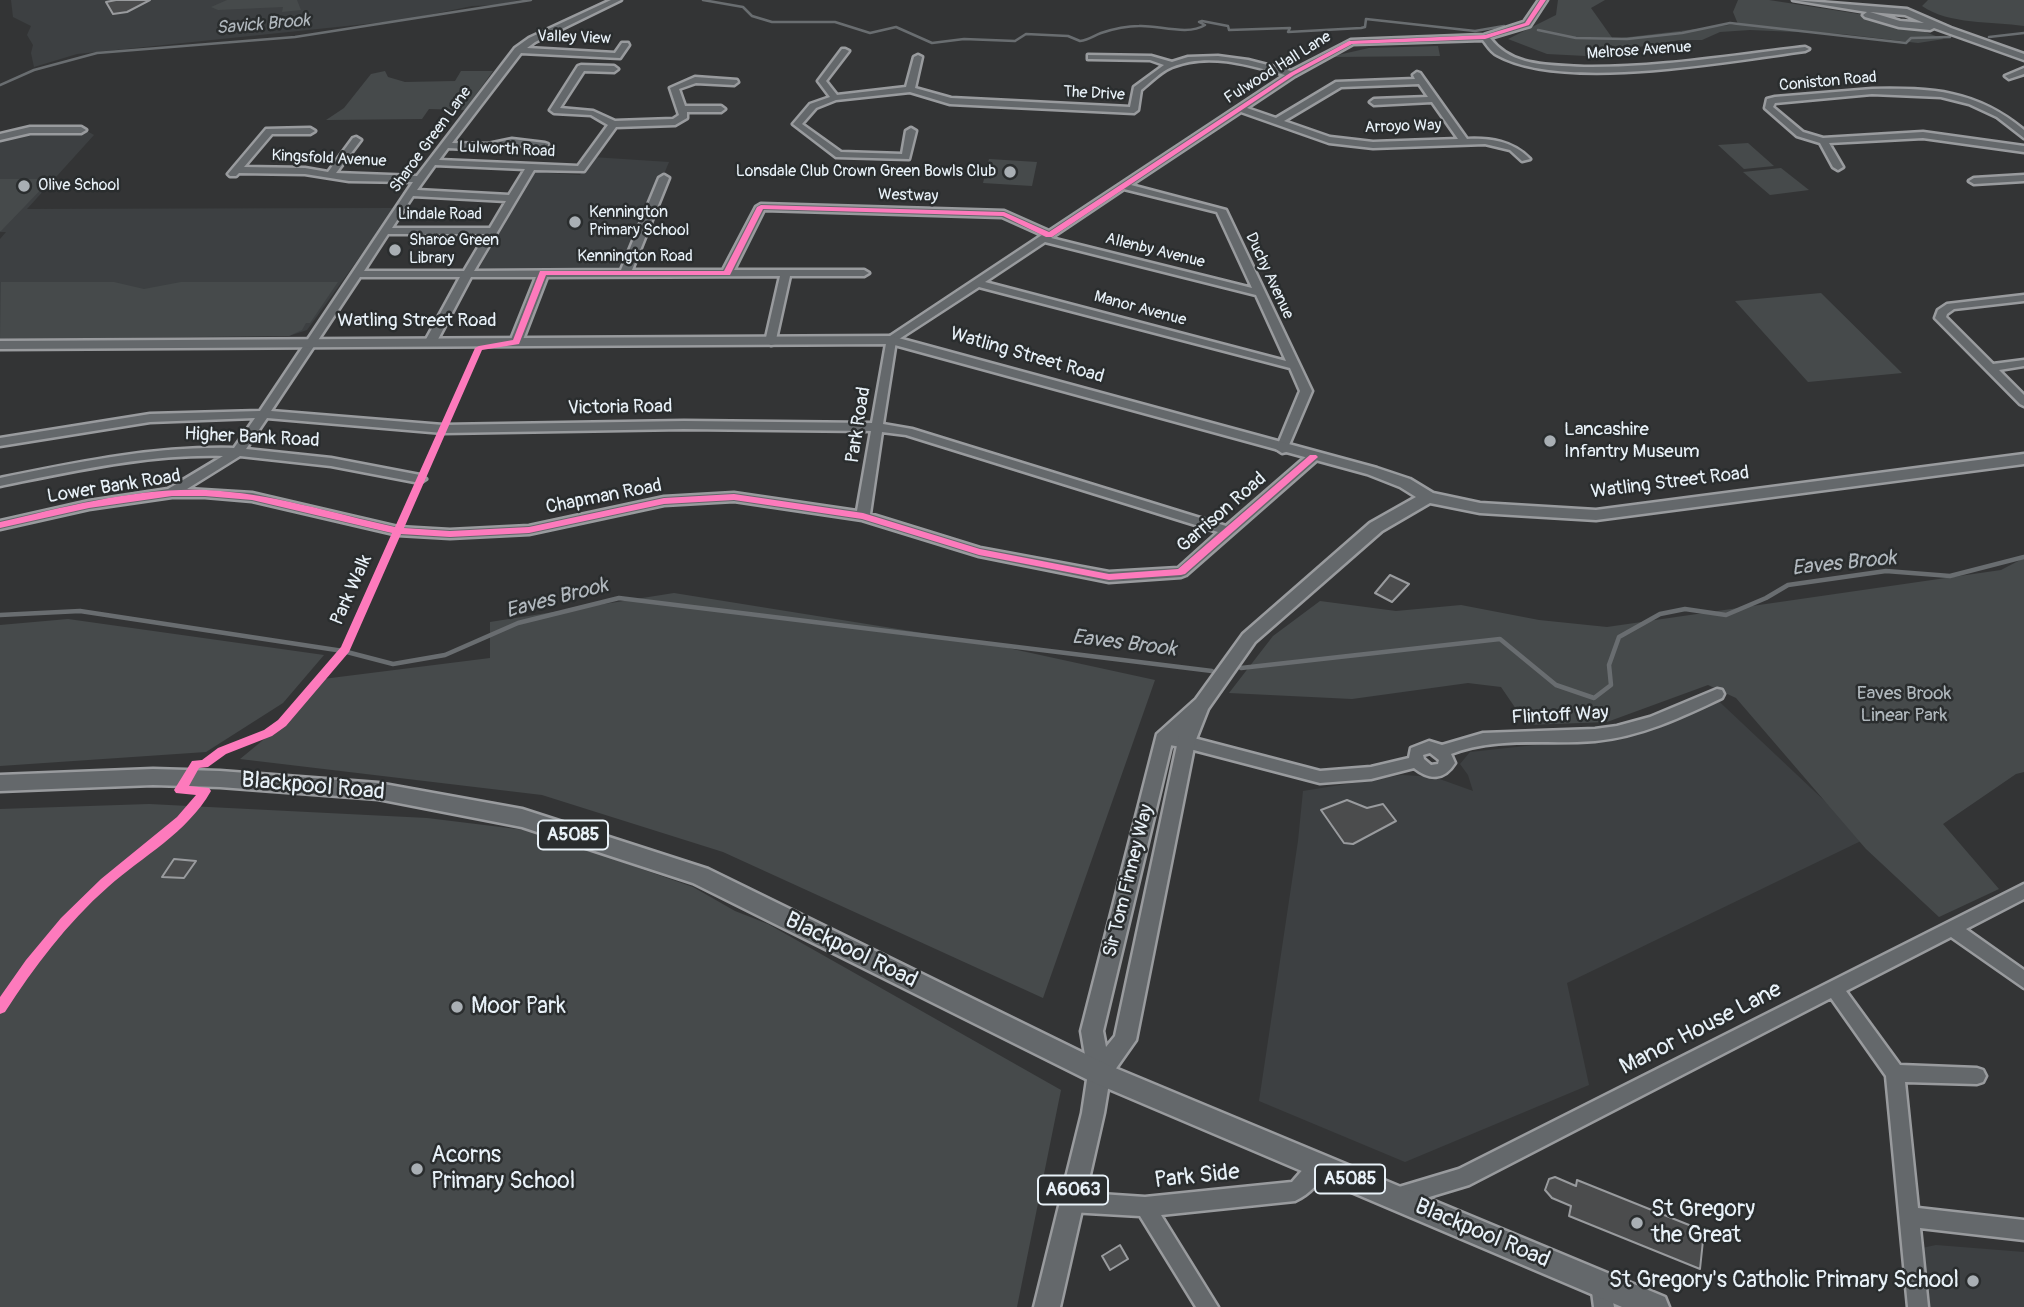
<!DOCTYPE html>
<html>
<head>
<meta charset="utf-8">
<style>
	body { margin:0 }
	canvas { display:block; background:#333435 }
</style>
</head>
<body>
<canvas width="2024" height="1307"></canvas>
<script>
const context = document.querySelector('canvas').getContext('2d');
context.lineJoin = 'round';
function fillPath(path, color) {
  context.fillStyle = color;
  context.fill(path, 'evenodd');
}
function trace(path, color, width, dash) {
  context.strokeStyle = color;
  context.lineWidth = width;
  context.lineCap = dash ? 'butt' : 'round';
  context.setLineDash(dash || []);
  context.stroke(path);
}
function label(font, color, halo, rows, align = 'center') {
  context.font = font + ' Pangolin,sans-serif';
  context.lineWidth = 5;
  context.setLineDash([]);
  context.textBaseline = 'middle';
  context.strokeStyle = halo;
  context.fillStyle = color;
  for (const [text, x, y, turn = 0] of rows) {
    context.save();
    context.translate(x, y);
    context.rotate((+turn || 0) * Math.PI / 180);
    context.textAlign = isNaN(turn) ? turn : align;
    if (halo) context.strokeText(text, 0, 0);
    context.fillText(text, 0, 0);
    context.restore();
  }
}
fillPath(new Path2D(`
	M11,0H520L496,5L472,6L404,20L77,54L34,67L31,53L33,45L27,35L31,26L13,17Z
	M87,131L94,135L27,209L395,208L307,330L289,336L0,339V239L6,232H0V140L27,132Z
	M592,157L669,162L624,270H478L534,172L580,175Z
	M1708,691L1865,839L1567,983L1589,1085L1405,1162L1259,1101L1298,841L1303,791L1402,775L1434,777L1473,791L1468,775L1460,764L1470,752L1637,734Z
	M1936,1245L2024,1252V1307H1927L1919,1255L1922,1248Z`), '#3d4042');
fillPath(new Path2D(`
	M227,0H297L301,10L282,12L283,7L218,10L211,7Z
	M1558,0H1605L1591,8L1613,39L1738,24L1733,12L1738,0H1769L1859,14L1892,27L1917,29L1944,39L1918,43L1842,34L1750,30L1720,32L1702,40H1680L1586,56L1547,54L1508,39L1556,15Z
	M1928,0H2024V26C1992,21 1949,25 1922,6Z
	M1438,46L1440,56L1329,57L1369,48Z
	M385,71L388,77L405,82L455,81L461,71H493L465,110L429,109L422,119L326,120L344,108L371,74Z
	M1748,143L1774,166L1744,169L1718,145Z
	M989,159L1037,162L1032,186L983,183Z
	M1781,168L1809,190L1770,195L1743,172Z
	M0,179H51L1,231H0Z
	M1,282H114L144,289L181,282H338L310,323H306L302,330L289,336L0,339Z
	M1821,293L1902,373L1808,382L1735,301Z
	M2024,558V772L2016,774L1943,824L1999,889L1939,917L1866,849L1736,698L1708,685L1607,722L1527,725L1501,687L1468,683L1352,699L1229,693L1273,636L1320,601L1396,611L1461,605L1539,620L1607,627L2001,570Z
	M674,593L985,643L1155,680L1043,998L723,852L542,795L240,759L290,718L323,679L490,658V622Z
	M68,619L324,655L283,703L206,752L0,766V625Z
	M149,804L427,818L533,831L693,887L735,911L768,924L1061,1090L1017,1307H0V809Z`), '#464a4b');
trace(new Path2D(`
	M703,0L743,7L752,16L772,22H835L870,33L896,27L932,43L964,39L1015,41L1026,34L1068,36L1080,41C1089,40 1093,36 1101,33C1113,29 1126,26 1139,26C1158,25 1188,36 1205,25L1199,22L1202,21L1228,26L1229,30L1290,28L1288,32L1361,28L1365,27L1366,19L1475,31L1504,26
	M1538,30L1576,38L1627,39L1682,33L1730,23L1906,43L1911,38L1950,37
	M1989,37L2024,33
	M0,85L34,70L97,53L295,37L531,0`), '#696d70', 2.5);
trace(new Path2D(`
	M0,615L80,611L343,651L393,664L445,655L518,623L619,598L1212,671
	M1241,668L1500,639L1556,685L1594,698L1611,685L1609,665L1619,637L1660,614L1685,609L1726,615L1766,598L1788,585L1886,571L1950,576L2024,557`), '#696d70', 4.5);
const building = new Path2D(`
	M116,0H150L127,12L113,14L106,2Z
	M1390,575L1409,584L1392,602L1375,593Z
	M1347,800L1367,808L1383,804L1396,821L1353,844L1344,843L1321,810Z
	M174,859L196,861L184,878L162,877Z
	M1555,1177L1576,1186L1577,1180L1704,1231L1700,1269L1569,1216L1571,1206L1552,1198L1545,1190L1549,1179Z
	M1120,1245L1128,1259L1110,1270L1102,1256Z`);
fillPath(building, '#4b4c4d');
trace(building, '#999b9e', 2);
const minor = new Path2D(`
	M611,0H621L535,42L527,48L615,53L622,43H628L629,45L620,58L521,53L452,143L488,144L512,139L545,143L548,144V148L512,145L488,150L448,148L439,160L578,166L608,125L591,115L554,113L550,110L578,66L581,65L614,66L618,69L614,72L584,71L560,108L593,111L615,121L673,119L679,115L670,88L695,77L737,80L738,82L734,85L696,83L679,89L685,106H721L725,109L721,112H687V118L675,125L616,127L584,171L534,170L474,271L621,270L659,178L664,175L669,178L632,270H723L756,207L761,204L1004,211L1049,231L1285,75C1250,65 1208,52 1172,67C1160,72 1151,82 1141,90L1138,110L1134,113L950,104L910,92L836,100L816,108L802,124L841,152L902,154L906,131L911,128L916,131L909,159L836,157L793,124L810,104L830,97L818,81L842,49H845L849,51L826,81L837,95L906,87L914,57L918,55L922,57L915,88L951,98L1130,107L1134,87L1164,65L1150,60L1091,59H1088V55L1151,56L1172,62L1188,57L1218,56L1248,60L1291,71L1351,40L1484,35L1524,22L1539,0H1547L1530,26L1490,38C1499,50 1511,57 1525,61C1544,66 1565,66 1584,67C1658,68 1732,55 1805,47L1809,49L1805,51C1729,61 1563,92 1497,55C1491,52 1487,45 1483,40L1353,44L1295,76L1247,108L1276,118L1336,82L1415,79L1413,75L1417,72L1420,73L1467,139C1490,138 1513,141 1530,159L1522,161L1510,150L1485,144L1373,148L1329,143L1241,112L1131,185L1226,210L1312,391L1286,452L1282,453L1276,449L1300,391L1290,368L979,287L896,341L883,424L912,429L1226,526L1309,454H1317L1319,457L1317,460L1186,575L1181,577L1109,582L979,556L862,520L734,501L664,505L529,534L450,538L398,535L252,501L205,497H172L89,509L0,529V521L89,501L168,489L223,456C147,454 74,471 0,486V478C78,462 154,446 234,448L255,418L150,422L0,446V438L150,414L260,411L413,182L349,181L305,174L239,173L236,176H230L228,174L233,168L266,129L310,128L315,131L310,134H272L244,167L305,168L328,172L353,138L356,137L361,140L336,173L417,176L515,48L529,38ZM1419,84L1428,97L1374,99L1370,102L1374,105L1432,102L1458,139L1373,142L1330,137L1284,121L1341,87ZM435,165L525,169L509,195L417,190ZM1124,189L1217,212L1252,288L1051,238ZM413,196L506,201L490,228H392ZM764,210L1002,217L1042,235L887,338L872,423L684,421L443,425L271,411L360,277H460L424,343L430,346L436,343L471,277H536L510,342L516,345L522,342L547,277L780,276L765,342L771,345L775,344L790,276H864L869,273L864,270H734ZM388,234H486L464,271H364ZM1045,242L1256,295L1286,361L985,282ZM267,418L443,433L684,429L871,431L857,511L734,493L664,497L529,526L450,530L398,527L252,493L187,489L240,456L331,466L420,483L426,479L420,475L331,458L246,449ZM882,432L906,435L1218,532L1178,568L1109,572L980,548L870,514Z
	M2024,68V74L2009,79L2005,76Z
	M1872,89C1932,88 1976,90 2024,130V138L1997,117L1969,104L1941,97L1872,94L1775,103L1773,107L1803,132L1823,138L1923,132L2024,146V152L1923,138L1829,143L1843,167L1838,170L1833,167L1820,143L1797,136L1765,108L1767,99L1775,97Z
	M30,127H81L86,130L81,133H30L0,140V134Z
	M2024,175V181L1974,184L1969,181L1974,178Z
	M2024,295V301L1954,309L1947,314L1946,317L1993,364L2024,360V366L1999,370L2024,395V406L2020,404L1935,318L1938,310L1947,304Z
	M1717,689L1722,690L1724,694L1722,698C1682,717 1640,737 1595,741C1547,745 1497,736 1451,754L1455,763C1444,781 1429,780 1414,768L1371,779L1320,783L1186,748L1159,743L1157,739L1159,735L1164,733L1186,736L1320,771L1371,767L1409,758L1411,748L1429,741L1442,745L1483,733L1595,729L1617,726L1650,717ZM1430,753L1439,760L1438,764L1431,765L1424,759L1423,755Z
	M2024,884V899L1966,929L2024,970V988L1951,937L1846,991L1900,1065L1977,1068L1983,1070L1986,1076L1983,1082L1977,1084L1905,1082L1918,1208L2024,1220V1240L1920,1228L1928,1307H1908L1886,1076L1831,998L1469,1185L1396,1207L1389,1204L1386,1197L1389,1190L1459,1169Z
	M1319,1157L1326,1159L1328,1166C1322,1181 1310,1194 1295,1201L1161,1215L1218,1307H1196L1140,1216L1070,1212L1063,1209L1060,1202L1063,1195L1070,1192L1145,1197L1292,1182L1312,1159Z
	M1601,1274L1608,1277L1614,1307H1594L1591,1284L1594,1277Z`);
const major = new Path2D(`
	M1793,0L1907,9L1951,28L2024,54V60L1934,28L1930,30L1899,27L1865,17L1863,15L1867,12ZM1870,12L1905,15L1924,23L1900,21Z
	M891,336L1377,468L1410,479L1433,493L1480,503L1596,510L2024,454V464L1596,520L1480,513L1430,503L1382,531L1255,642L1208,709L1195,742L1136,1040L1110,1077L1104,1113L1060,1307H1034L1082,1113L1088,1073L1081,1031L1157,734L1196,699L1243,634L1370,523L1416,497L1400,487L1367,474L891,344L0,349V341ZM1179,736L1115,1036L1106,1047L1103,1031L1172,742Z`);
const highway = new Path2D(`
	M153,769L220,771L378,783L522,809L708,869L1108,1065L1665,1297L1669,1307H1622L1090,1081L693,883L522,827L378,799L220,787L153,785L0,791V775Z`);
trace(minor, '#999b9e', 5);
trace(major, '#999b9e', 5);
trace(highway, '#999b9e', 5);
fillPath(minor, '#64686b');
fillPath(major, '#64686b');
fillPath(highway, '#64686b');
fillPath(new Path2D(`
	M1540,0H1546L1529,25L1485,39L1352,44L1294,75L1052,237H1046L1003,216L763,209L730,275H546L519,344L482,350L404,528L450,531L529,527L664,498L734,494L863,513L980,549L1109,574L1178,569L1310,455H1316L1318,457L1185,574L1181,575L1109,580L979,555L862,519L734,500L664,504L529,533L450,537L401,534L349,652L286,726L272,736L226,754L208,767L199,768L189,786L209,788L211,791C187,833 143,856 108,887C67,923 34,967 5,1012L0,1014V997L26,960L61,918L101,879L177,817L196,795L176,793L174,790L192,761L202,760L218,748L264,730L278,720L341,647L392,533L252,500L205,496H172L89,508L0,528V522C64,507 140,487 206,490C270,493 332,513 395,527L475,348L479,346L513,340L540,271H724L757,207L761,205L1004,212L1049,232L1290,73L1349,41L1485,35L1525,23Z`), '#fd7abc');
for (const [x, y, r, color] of [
	[1010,172,7,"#a9afb4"],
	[24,186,7,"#a9afb4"],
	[575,222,7,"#a9afb4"],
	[395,250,7,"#a9afb4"],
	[1550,441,7,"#a9afb4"],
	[457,1007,7,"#a9afb4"],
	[417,1169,7,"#a9afb4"],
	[1637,1223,7,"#a9afb4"],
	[1973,1281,7,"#a9afb4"]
]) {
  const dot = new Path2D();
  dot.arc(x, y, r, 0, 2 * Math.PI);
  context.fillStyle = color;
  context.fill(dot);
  trace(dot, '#2a2d2e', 2.5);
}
label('16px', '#e8f1f8', '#2a2d2e', [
	["Valley View",574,38,2],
	["Melrose Avenue",1639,51,-4],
	["Fulwood Hall Lane",1278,68,-32],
	["Coniston Road",1828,82,-5],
	["The Drive",1094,94,3],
	["Arroyo Way",1403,127,-2],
	["Sharoe Green Lane",431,140,-54],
	["Lulworth Road",507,150,3],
	["Kingsfold Avenue",329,159,3],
	["Westway",908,196,2],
	["Lindale Road",440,215],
	["Allenby Avenue",1155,251,14],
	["Kennington Road",635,257],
	["Duchy Avenue",1269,276,65],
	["Manor Avenue",1140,309,15]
]);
label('16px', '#e8f1f8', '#2a2d2e', [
	["Lonsdale Club Crown Green Bowls Club",996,172,"right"],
	["Olive School",38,186],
	["Kennington",589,213],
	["Primary School",589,231],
	["Sharoe Green",409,241],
	["Library",409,259]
], 'left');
label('italic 18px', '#b1b8be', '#2a2d2e', [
	["Savick Brook",263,25,-5]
]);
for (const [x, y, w] of [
	[573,835,70],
	[1350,1179,70],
	[1073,1190,70]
]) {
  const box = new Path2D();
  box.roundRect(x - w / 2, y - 14.5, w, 29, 5);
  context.fillStyle = '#2a2d2e';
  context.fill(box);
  trace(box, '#e8f1f8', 2);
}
label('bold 18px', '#e8f1f8', null, [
	["A5085",573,835],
	["A5085",1350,1179],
	["A6063",1073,1190]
]);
label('19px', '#e8f1f8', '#2a2d2e', [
	["Watling Street Road",417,321],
	["Watling Street Road",1027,356,16],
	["Victoria Road",620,408,-1],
	["Park Road",859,425,-81],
	["Higher Bank Road",252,438,3],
	["Watling Street Road",1670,483,-7],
	["Lower Bank Road",114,487,-9],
	["Chapman Road",604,497,-11],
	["Garrison Road",1222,513,-41],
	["Park Walk",352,590,-66],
	["Flintoff Way",1560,716,-3],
	["Sir Tom Finney Way",1129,881,-76]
]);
label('19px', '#e8f1f8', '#2a2d2e', [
	["Lancashire",1564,430],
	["Infantry Museum",1564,452]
], 'left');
label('19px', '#b0b8bd', '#2a2d2e', [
	["Eaves Brook",1904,694],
	["Linear Park",1904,716]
]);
label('italic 21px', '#b1b8be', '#2a2d2e', [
	["Eaves Brook",1844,564,-6],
	["Eaves Brook",557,599,-15],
	["Eaves Brook",1124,644,7]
]);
label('23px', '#e8f1f8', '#2a2d2e', [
	["Blackpool Road",313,787,5],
	["Blackpool Road",851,951,26],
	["Manor House Lane",1701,1029,-27],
	["Park Side",1197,1177,-6],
	["Blackpool Road",1482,1234,23]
]);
label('23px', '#e8f1f8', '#2a2d2e', [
	["Moor Park",471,1007],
	["Acorns",431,1156],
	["Primary School",431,1182],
	["St Gregory",1651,1210],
	["the Great",1651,1236],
	["St Gregory's Catholic Primary School",1959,1281,"right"]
], 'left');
</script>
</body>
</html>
